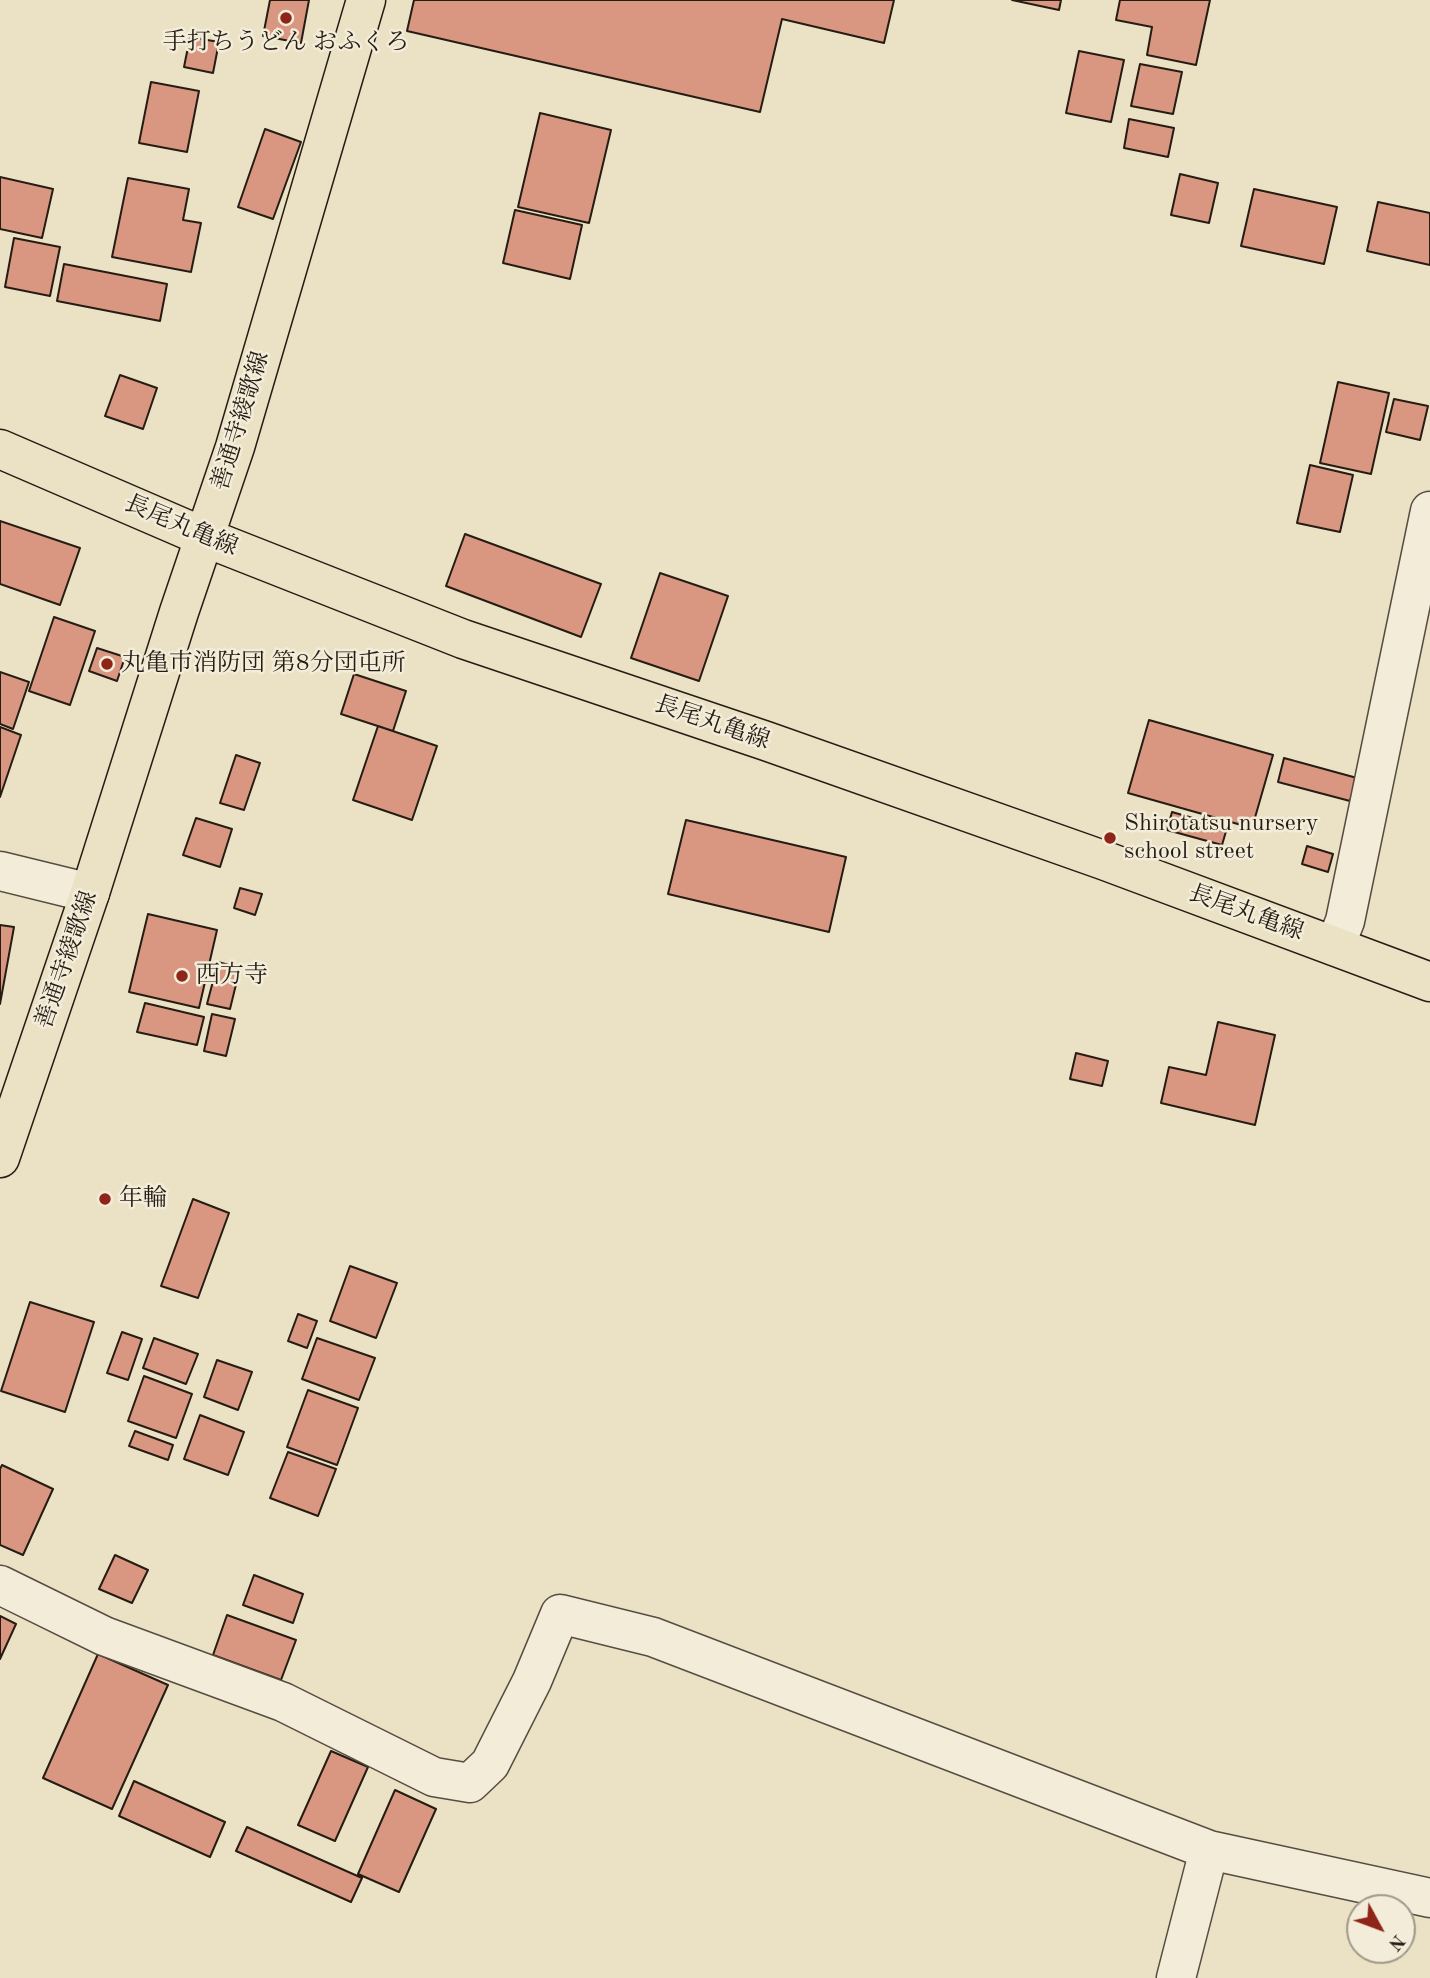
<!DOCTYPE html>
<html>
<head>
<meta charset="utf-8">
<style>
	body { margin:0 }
	#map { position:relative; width:1430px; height:1978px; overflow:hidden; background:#ebe1c5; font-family:"Old Standard TT",serif }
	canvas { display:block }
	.north { position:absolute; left:1346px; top:1894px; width:70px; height:70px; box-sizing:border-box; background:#f2ecd9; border:2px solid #a0998a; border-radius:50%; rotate:131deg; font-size:19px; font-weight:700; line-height:28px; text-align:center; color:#251c14 }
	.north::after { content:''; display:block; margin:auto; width:24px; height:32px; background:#8f2418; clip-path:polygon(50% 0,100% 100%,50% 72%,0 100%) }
</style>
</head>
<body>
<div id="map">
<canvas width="1430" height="1978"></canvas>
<div class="north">N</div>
</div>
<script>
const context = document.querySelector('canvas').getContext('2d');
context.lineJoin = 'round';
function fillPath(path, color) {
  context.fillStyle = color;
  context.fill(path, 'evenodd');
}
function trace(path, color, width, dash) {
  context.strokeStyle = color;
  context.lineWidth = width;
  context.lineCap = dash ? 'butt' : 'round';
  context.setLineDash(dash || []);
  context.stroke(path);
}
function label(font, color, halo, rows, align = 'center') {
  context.font = font + ' "Old Standard TT","Noto Serif JP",serif';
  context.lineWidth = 5;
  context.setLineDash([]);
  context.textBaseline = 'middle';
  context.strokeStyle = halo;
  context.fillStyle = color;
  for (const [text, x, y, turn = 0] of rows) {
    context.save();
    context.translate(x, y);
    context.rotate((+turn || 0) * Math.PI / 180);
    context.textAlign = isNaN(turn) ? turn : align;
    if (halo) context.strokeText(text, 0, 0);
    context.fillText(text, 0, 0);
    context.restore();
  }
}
const building = new Path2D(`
	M270,0H309L301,43L263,36Z
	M414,0H894L884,43L782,19L760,112L407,31Z
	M1012,0H1061L1059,10Z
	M1120,0H1210L1196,65L1147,55L1152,27L1116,20Z
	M190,37L219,42L213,73L184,67Z
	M1079,51L1124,60L1111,122L1066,113Z
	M1140,64L1182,72L1173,114L1131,106Z
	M151,82L199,91L187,152L139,143Z
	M540,113L611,130L589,223L518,207Z
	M1129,119L1174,128L1168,157L1124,148Z
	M265,129L301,142L273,219L238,207Z
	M1180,174L1218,183L1209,223L1171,215Z
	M0,177L53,189L42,238L0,229Z
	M128,178L189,189L183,220L201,223L191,272L112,257Z
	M1254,189L1337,207L1324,264L1241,246Z
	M1378,202L1430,213V265L1367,251Z
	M515,210L582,225L570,279L503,263Z
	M14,238L60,247L50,296L5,287Z
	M64,264L167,284L160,321L57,301Z
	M120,375L157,388L143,429L105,416Z
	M1338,382L1389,393L1371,474L1320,463Z
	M1394,399L1428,406L1420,440L1386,432Z
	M1310,465L1353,475L1340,532L1297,523Z
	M0,521L80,548L60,605L0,584Z
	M465,534L601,584L581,637L446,586Z
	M660,573L728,596L699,681L631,658Z
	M54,617L95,631L70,705L29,691Z
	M97,648L125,657L117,681L89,671Z
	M0,672L29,682L13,729L0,724Z
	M354,674L406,691L393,731L341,714Z
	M1149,720L1273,755L1252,828L1128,793Z
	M378,726L437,746L412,820L353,800Z
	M0,727L21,735L0,797Z
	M236,755L260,763L244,810L220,803Z
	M1284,758L1357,778L1350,801L1278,782Z
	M1172,812L1227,828L1222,845L1167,830Z
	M196,818L232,829L220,867L183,855Z
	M686,820L846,857L829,932L668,894Z
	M1307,846L1333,854L1328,872L1302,864Z
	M240,888L262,894L255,915L234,908Z
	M148,914L217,930L199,1008L129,992Z
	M0,925L14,927L0,1004Z
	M218,962L240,968L230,1009L207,1004Z
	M145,1003L204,1017L197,1045L137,1032Z
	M212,1014L235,1019L226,1056L204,1051Z
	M1218,1022L1275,1035L1255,1125L1161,1103L1169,1067L1206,1075Z
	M1076,1053L1108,1061L1102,1086L1070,1079Z
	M193,1199L229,1213L198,1298L161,1286Z
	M350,1266L397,1283L376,1338L330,1321Z
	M30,1302L94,1322L65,1412L1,1391Z
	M298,1314L317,1321L307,1348L288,1341Z
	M122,1332L142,1339L128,1380L107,1373Z
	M154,1338L198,1354L186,1384L143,1368Z
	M317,1338L375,1358L359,1400L302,1379Z
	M217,1360L252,1372L238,1410L204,1397Z
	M144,1376L192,1394L176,1438L128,1421Z
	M308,1390L358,1408L337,1465L287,1447Z
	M200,1415L244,1432L228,1475L184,1459Z
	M135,1431L173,1445L168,1460L129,1446Z
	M288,1452L336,1469L318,1516L270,1498Z
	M2,1465L53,1489L23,1555L0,1545V1469Z
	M115,1555L148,1570L132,1603L99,1589Z
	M254,1575L303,1594L293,1623L243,1605Z
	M227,1615L296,1640L281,1680L213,1655Z
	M0,1616L16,1624L0,1659Z
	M98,1654L168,1685L112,1809L43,1778Z
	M331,1751L368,1767L335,1841L298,1825Z
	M134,1781L225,1822L210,1857L119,1816Z
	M395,1790L436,1809L399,1892L358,1874Z
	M247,1827L362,1878L351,1902L236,1851Z`);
fillPath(building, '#d99781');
trace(building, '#251c14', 2);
const minor = new Path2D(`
	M0,871L90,893
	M1335,946L1345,921L1430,511
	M0,1585L104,1636L283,1702L434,1777L470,1783L490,1764L532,1681L560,1614L653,1637L1209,1850L1430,1898
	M1176,1978L1209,1850`);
const major = new Path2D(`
	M0,449L204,537L463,639L766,741L1103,860L1430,982
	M0,1158L90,893L179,612L235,447L366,0`);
trace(minor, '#564d40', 41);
trace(major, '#251c14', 41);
trace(minor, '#f2ecd9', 38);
trace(major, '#ebe1c5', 38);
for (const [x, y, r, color] of [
	[286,18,7,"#8f2418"],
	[107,664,7,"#8f2418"],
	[1110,838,7,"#8f2418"],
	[182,976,7,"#8f2418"],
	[105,1199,7,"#8f2418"]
]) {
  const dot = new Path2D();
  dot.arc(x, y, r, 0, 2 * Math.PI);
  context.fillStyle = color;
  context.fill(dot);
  trace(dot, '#f2ecd9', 2.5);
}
label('24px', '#251c14', '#f2ecd9', [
	["手打ちうどん おふくろ",286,43,"center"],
	["丸亀市消防団 第8分団屯所",121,664],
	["Shirotatsu nursery",1124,824],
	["school street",1124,852],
	["西方寺",196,976],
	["年輪",119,1199]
], 'left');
label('24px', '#251c14', '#f2ecd9', [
	["善通寺綾歌線",241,421,-73],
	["長尾丸亀線",181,526,23],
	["長尾丸亀線",712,723,19],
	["長尾丸亀線",1246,913,20],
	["善通寺綾歌線",67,960,-71]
]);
</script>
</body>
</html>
